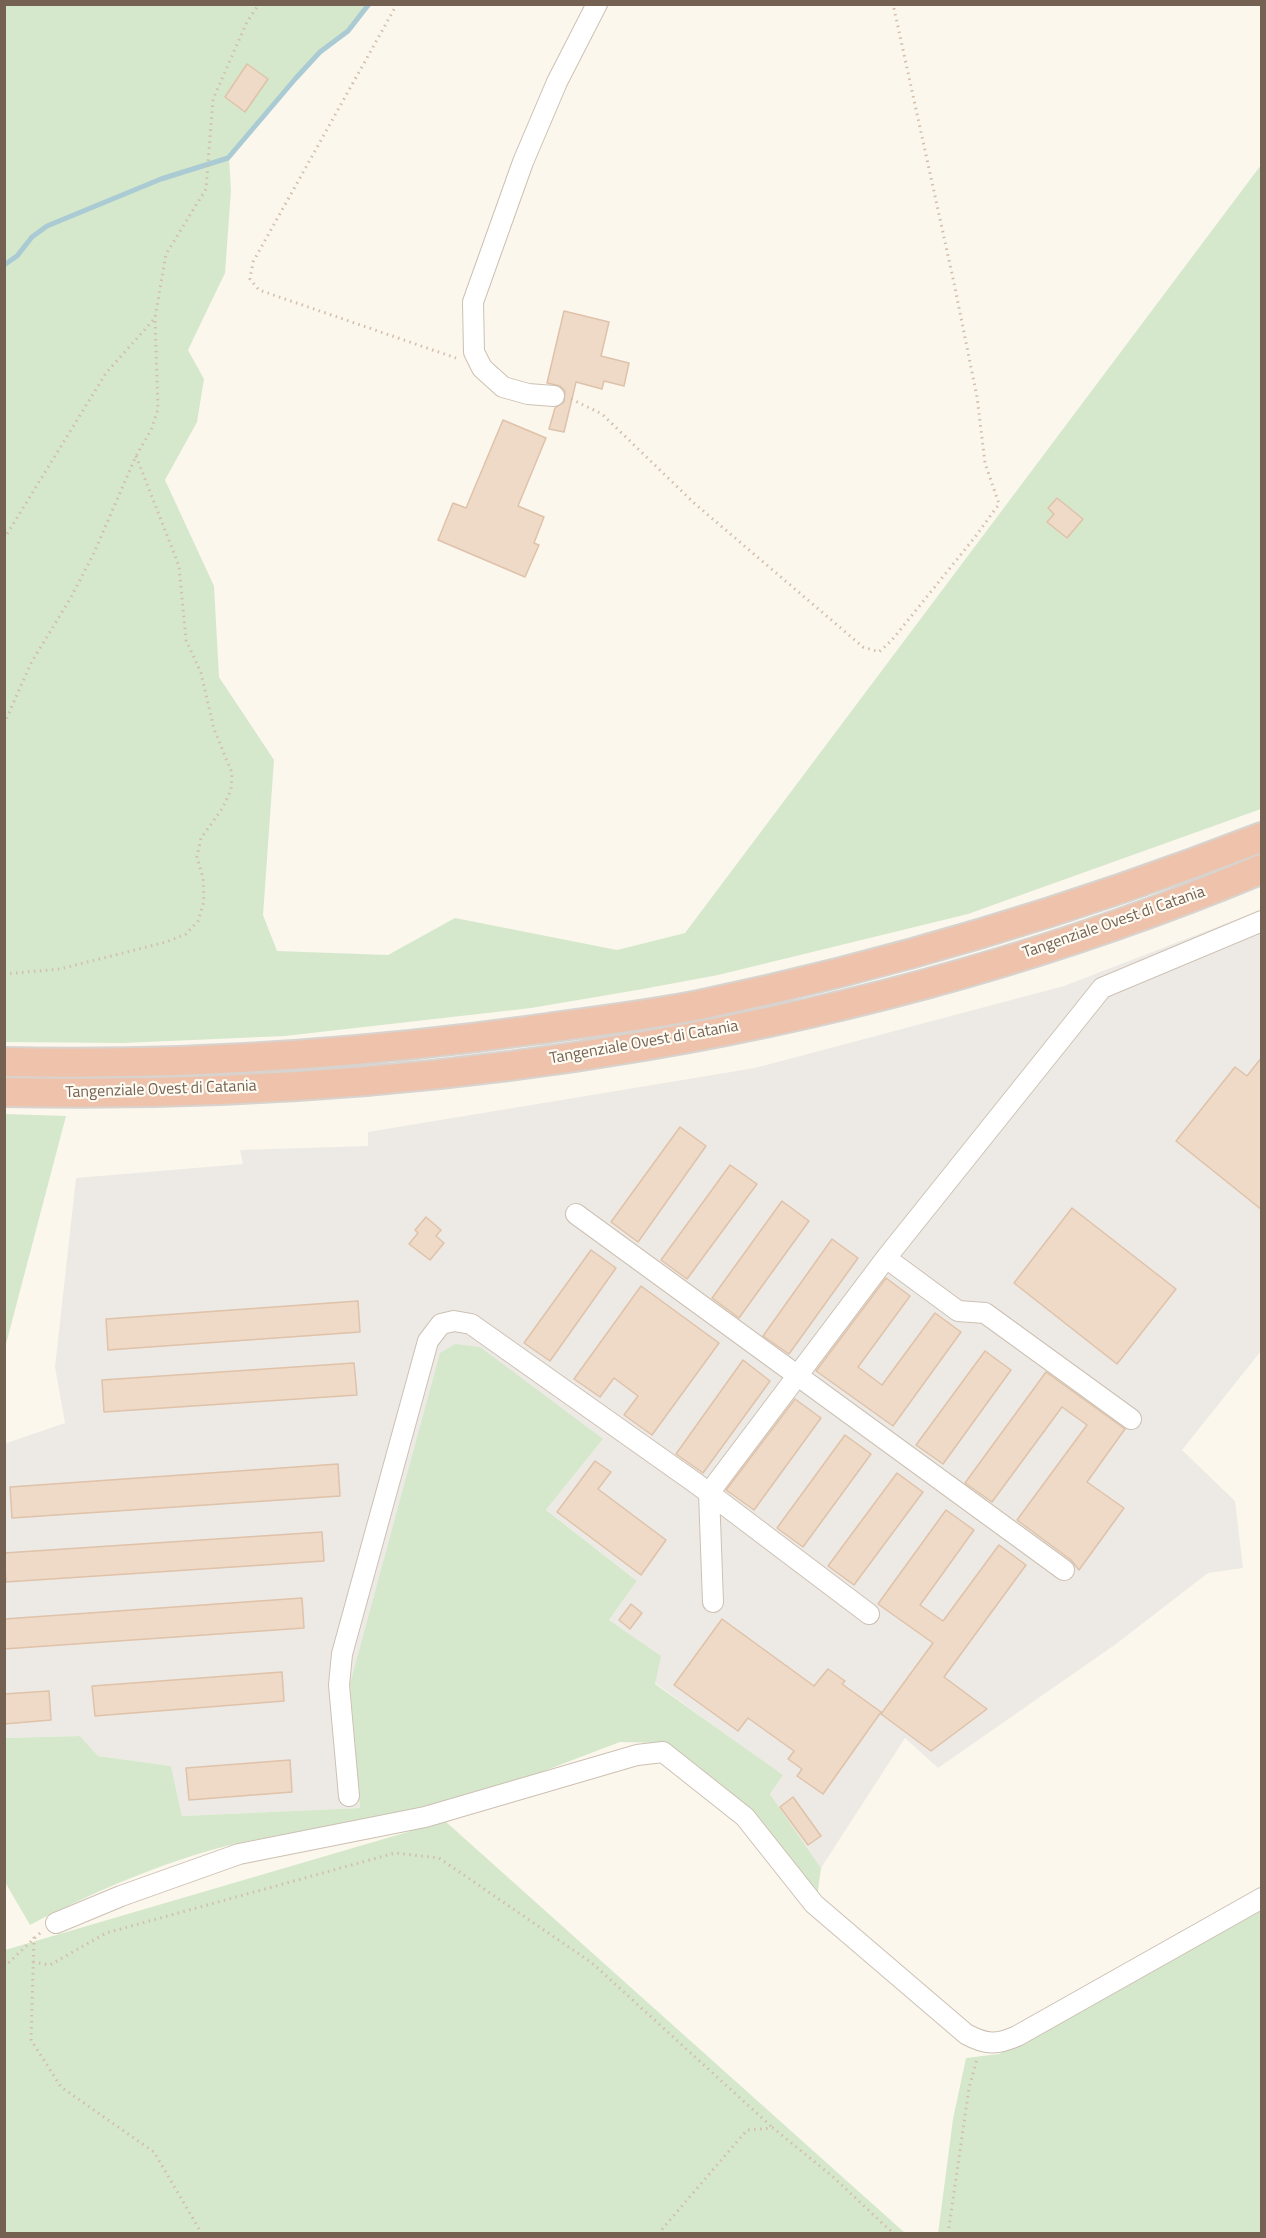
<!DOCTYPE html>
<html>
<head>
<meta charset="utf-8">
<style>
	body { margin:0 }
	#map { position:relative; width:1266px; height:2238px; overflow:hidden; background:#fbf7ed; font-family:"Titillium Web",sans-serif }
	canvas { display:block }
	.frame { position:absolute; inset:0; border:6px solid #756151; pointer-events:none }
</style>
</head>
<body>
<div id="map">
<canvas width="1266" height="2238"></canvas>
<div class="frame"></div>
</div>
<script>
const context = document.querySelector('canvas').getContext('2d');
context.lineJoin = 'round';
function fillPath(path, color) {
  context.fillStyle = color;
  context.fill(path, 'evenodd');
}
function trace(path, color, width, dash) {
  context.strokeStyle = color;
  context.lineWidth = width;
  context.lineCap = dash ? 'butt' : 'round';
  context.setLineDash(dash || []);
  context.stroke(path);
}
function label(font, color, halo, rows, align = 'center') {
  context.font = font + ' "Titillium Web",sans-serif';
  context.lineWidth = 4.5;
  context.setLineDash([]);
  context.textBaseline = 'middle';
  context.strokeStyle = halo;
  context.fillStyle = color;
  for (const [text, x, y, turn = 0] of rows) {
    context.save();
    context.translate(x, y);
    context.rotate((+turn || 0) * Math.PI / 180);
    context.textAlign = isNaN(turn) ? turn : align;
    if (halo) context.strokeText(text, 0, 0);
    context.fillText(text, 0, 0);
    context.restore();
  }
}
fillPath(new Path2D(`
	M1261,910V1351L1182,1450L1235,1501L1243,1568L1208,1573L1116,1644L938,1768L905,1738L821,1868L770,1794L782,1775L655,1683L660,1656L609,1620L637,1581L546,1510L603,1439L350,1684L360,1808L182,1816L171,1766L98,1756L80,1736L5,1738L4,1444L65,1423L55,1367L76,1178L243,1164L240,1150L368,1146V1132L755,1068L1064,986Z`), '#edeae5');
fillPath(new Path2D(`
	M5,5H369L348,31L320,52L296,78L229,158L231,190L225,273L188,350L204,379L197,422L165,480L214,586L219,677L274,760L263,915L277,951L388,955L455,918L617,950L685,933L1261,165V809L968,914L718,975L643,989L531,1008L285,1036L123,1043L5,1042Z
	M5,1114L66,1116L5,1348L4,1114Z
	M455,1344L480,1347L603,1439L546,1510L637,1581L609,1620L661,1656L655,1684L783,1775L770,1794L821,1868L817,1898L750,1808L663,1743L620,1742C571,1760 522,1781 471,1797C400,1819 327,1826 254,1840C182,1853 95,1891 30,1925L5,1882L4,1738L80,1736L98,1756L171,1766L182,1816L360,1808L350,1684L440,1353Z
	M445,1821L905,2233L5,2234V1950Z
	M1261,1909V2233L938,2234L953,2119L966,2058L999,2054Z`), '#d5e8cc');
trace(new Path2D(`
	M4,265L17,256L32,237L47,226L161,179L228,158L296,78L320,52L348,31L369,4`), '#aacad4', 5);
const building = new Path2D(`
	M247,64L268,79L245,112L225,97Z
	M564,311L609,322L601,356L629,363L624,386L604,381L602,389L576,382L564,432L549,429L555,408L564,402L565,391L560,386L547,383Z
	M503,420L546,438L518,506L544,517L534,543L539,545L525,577L438,540L453,503L466,508Z
	M1057,498L1083,519L1067,538L1047,522L1054,514L1048,508Z
	M1262,1057V1210L1176,1141L1235,1067L1247,1076Z
	M680,1127L706,1146L638,1242L611,1222Z
	M730,1165L757,1184L687,1279L661,1260Z
	M782,1201L809,1221L739,1318L712,1298Z
	M1072,1208L1176,1289L1117,1364L1014,1283Z
	M426,1217L441,1230L436,1236L444,1243L430,1260L409,1244L418,1233L415,1230Z
	M832,1239L858,1258L789,1354L763,1336Z
	M591,1250L616,1268L550,1361L524,1343Z
	M886,1278L910,1296L858,1367L882,1385L935,1313L961,1332L893,1426L816,1371Z
	M641,1286L719,1343L652,1435L624,1415L638,1396L614,1378L600,1397L574,1379Z
	M358,1301L360,1332L108,1350L106,1319Z
	M985,1351L1011,1370L943,1464L916,1445Z
	M743,1360L770,1381L703,1473L676,1454Z
	M354,1363L357,1395L104,1412L102,1380Z
	M1046,1372L1125,1429L1087,1482L1124,1508L1079,1570L1071,1560L1017,1520L1087,1425L1062,1407L992,1502L965,1483Z
	M795,1399L821,1418L754,1510L726,1490Z
	M845,1435L871,1454L803,1547L777,1528Z
	M595,1461L611,1472L598,1489L666,1540L641,1575L557,1512Z
	M338,1464L340,1496L12,1518L10,1487Z
	M897,1473L923,1492L854,1585L828,1566Z
	M946,1510L974,1530L920,1605L943,1621L999,1545L1026,1565L944,1677L987,1709L931,1751L881,1714L933,1643L878,1604Z
	M322,1532L324,1561L6,1582L4,1553Z
	M302,1598L304,1628L4,1649V1619Z
	M631,1604L642,1613L630,1629L619,1620Z
	M722,1619L814,1686L828,1669L845,1681L842,1684L881,1712L823,1794L797,1776L802,1769L788,1759L794,1751L748,1718L738,1731L674,1685Z
	M282,1672L284,1701L95,1716L92,1686Z
	M49,1691L51,1720L4,1724V1694Z
	M290,1760L292,1792L189,1800L186,1768Z
	M793,1797L821,1836L808,1845L780,1807Z`);
fillPath(building, '#eedac7');
trace(building, '#dfc2a9', 1.5);
const minor = new Path2D(`
	M554,396L528,394L503,387L482,368L474,352L473,302L523,162L557,82L597,4
	M576,1214L1064,1570
	M886,1258L958,1311L985,1313L1131,1419
	M713,1602L709,1493L886,1258L1102,988L1262,921
	M349,1796L339,1685L342,1654L428,1341L441,1324L454,1321L471,1324L697,1484L869,1614
	M56,1923L121,1896L239,1854L425,1817L637,1755L663,1752L745,1817L814,1904L966,2034C986,2045 997,2045 1017,2036L1262,1898`);
const highway = new Path2D(`
	M4,1062C181,1066 358,1054 533,1030C588,1022 644,1016 699,1005C891,965 1079,908 1262,837
	M4,1092C431,1101 867,1034 1262,869`);
trace(minor, '#cdc0b3', 22);
trace(highway, '#d8d3ce', 32);
trace(new Path2D(`
	M397,4L253,262L250,279L259,290L456,358
	M571,399L602,414L694,503L863,647L879,652L892,640L975,537L999,504L985,463L977,397L954,283L893,4
	M4,539L106,373L155,318L166,254L206,189L213,99L247,22L259,4
	M4,724L31,663L70,599L93,555L136,456L151,430L158,409L155,318
	M4,974L60,969L166,942L186,934L198,921L204,901L203,878L197,857L201,838L222,809L231,790L232,773L214,729L201,673L186,640L179,566L136,456
	M34,1937L31,2040L61,2087L154,2152L202,2234
	M33,1962L50,1965L106,1933L395,1853L439,1858L592,1963L773,2128
	M4,1967L40,1933
	M658,2234L747,2130L773,2128L832,2176L894,2234
	M948,2234L969,2088L977,2059`), '#d3beaa', 3, [1.5, 4.5]);
trace(minor, '#fff', 20);
trace(highway, '#eec2ab', 28);
label('16px', '#756151', '#fefbf3', [
	["Tangenziale Ovest di Catania",1114,923,-19],
	["Tangenziale Ovest di Catania",644,1043,-10],
	["Tangenziale Ovest di Catania",161,1090,-2]
]);
</script>
</body>
</html>
